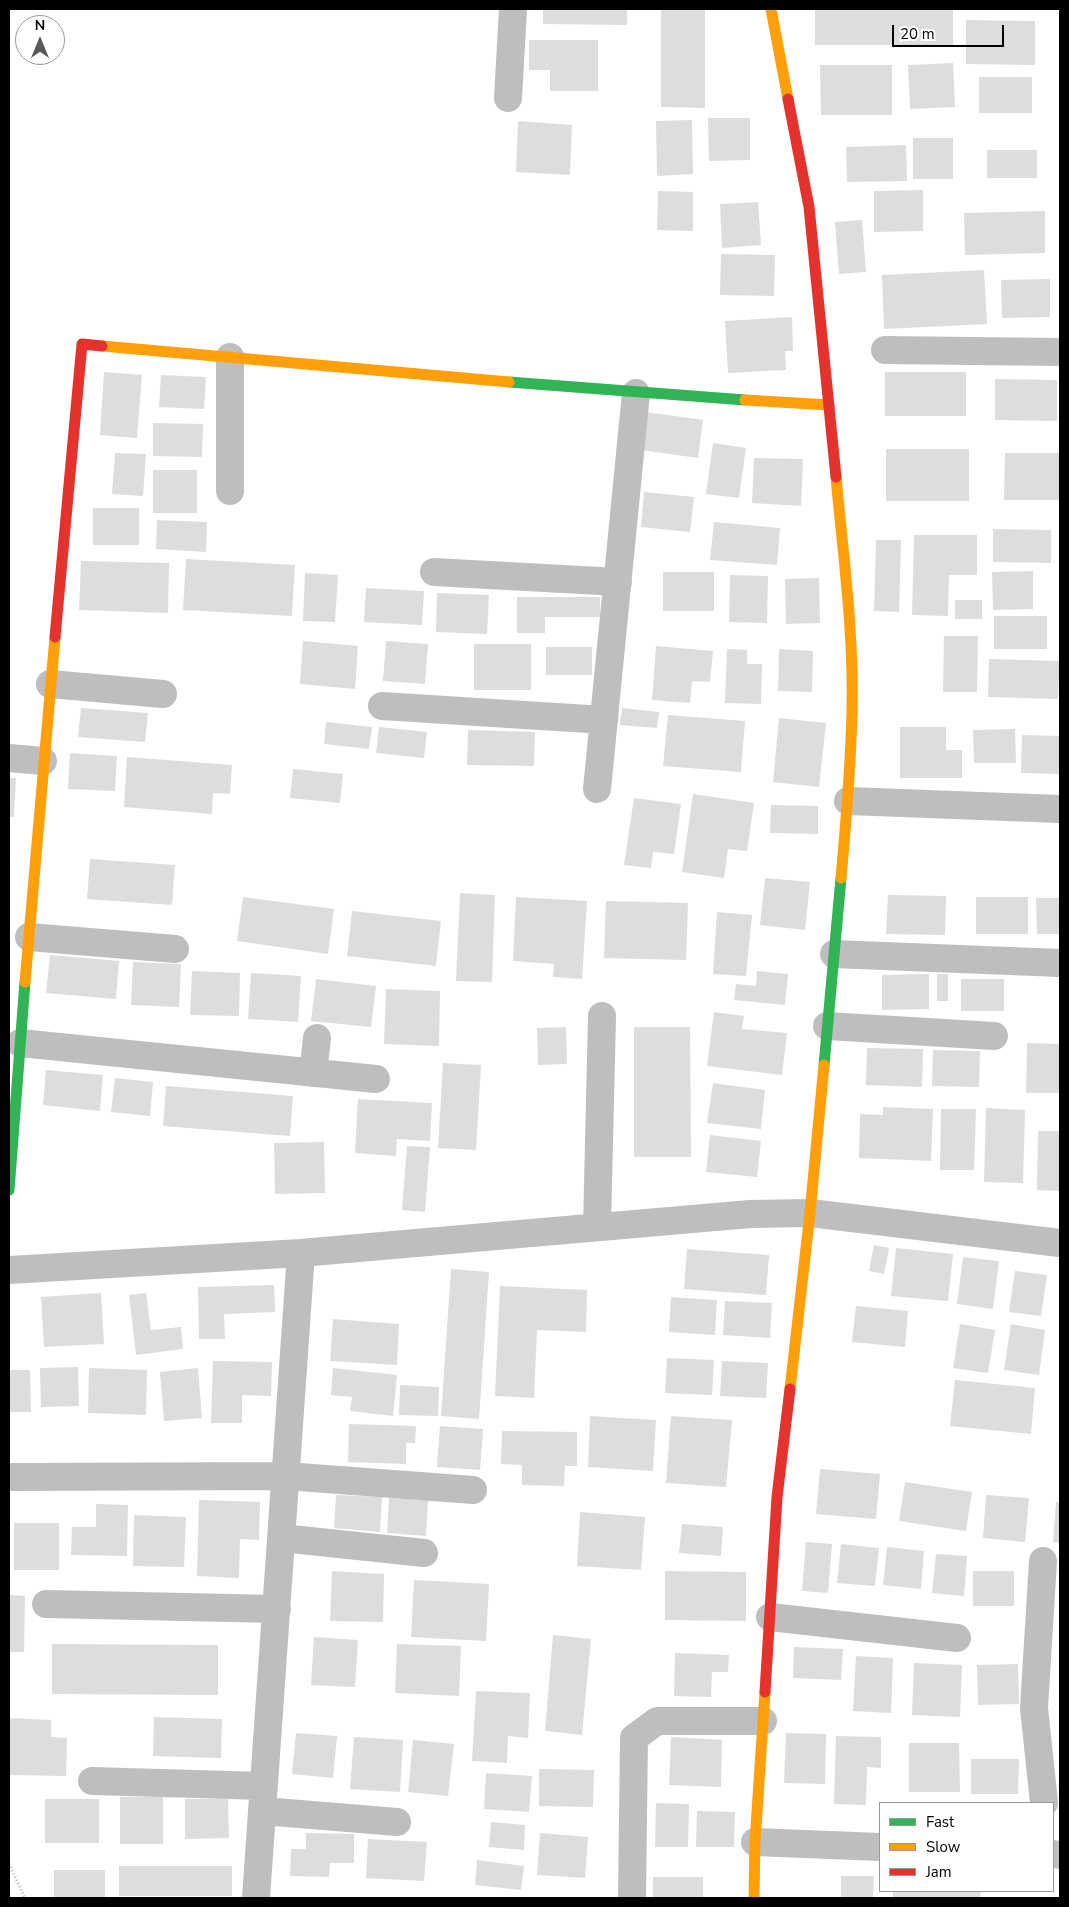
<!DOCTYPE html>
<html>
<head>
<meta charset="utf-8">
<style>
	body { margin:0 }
	#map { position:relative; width:1069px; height:1907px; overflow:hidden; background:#fff; font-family:"Nunito Sans",sans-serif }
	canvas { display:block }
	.frame { position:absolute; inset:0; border:10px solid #000; pointer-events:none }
	.legend { position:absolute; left:879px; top:1802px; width:175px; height:90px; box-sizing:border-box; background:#fff; border:1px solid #999; margin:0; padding:6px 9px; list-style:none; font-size:15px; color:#000 }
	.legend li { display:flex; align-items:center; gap:10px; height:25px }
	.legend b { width:25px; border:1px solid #999 }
	.north { position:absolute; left:15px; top:15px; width:50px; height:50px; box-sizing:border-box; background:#fff; border:1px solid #999; border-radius:50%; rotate:0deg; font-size:14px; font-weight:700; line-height:20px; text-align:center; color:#000 }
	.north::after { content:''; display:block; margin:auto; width:18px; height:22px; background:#595959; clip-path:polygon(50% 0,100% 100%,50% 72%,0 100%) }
	.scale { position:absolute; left:892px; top:25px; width:112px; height:22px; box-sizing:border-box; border:2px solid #000; border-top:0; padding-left:6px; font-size:15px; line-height:18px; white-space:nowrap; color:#000; -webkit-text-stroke:4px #fff; paint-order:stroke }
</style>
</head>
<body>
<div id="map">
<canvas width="1069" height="1907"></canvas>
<div class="frame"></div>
<ul class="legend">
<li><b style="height:6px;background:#30b455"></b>Fast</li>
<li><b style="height:6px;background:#ff9f0a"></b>Slow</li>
<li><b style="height:6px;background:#e5322d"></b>Jam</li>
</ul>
<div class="north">N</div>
<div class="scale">20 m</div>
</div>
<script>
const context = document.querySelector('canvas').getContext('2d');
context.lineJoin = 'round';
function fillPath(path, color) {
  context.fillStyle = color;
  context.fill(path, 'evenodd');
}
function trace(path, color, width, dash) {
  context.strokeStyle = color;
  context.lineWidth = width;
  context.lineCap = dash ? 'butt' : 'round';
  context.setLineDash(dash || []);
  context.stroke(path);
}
fillPath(new Path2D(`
	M543,9H627V25L543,24Z
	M661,9H705V108L661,107Z
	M815,9H953V45H815Z
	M966,20L1035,21V65L966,64Z
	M529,40H598V91H550V70H529Z
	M953,63L955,107L910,109L908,65Z
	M820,65H892V115H821Z
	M979,77H1032V113H979Z
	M708,118H750V160L709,161Z
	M692,120L693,174L657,176L656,121Z
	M518,121L572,125L570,175L516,172Z
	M913,138H953V179H913Z
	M906,145L907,181L847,182L846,147Z
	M987,150H1037V178H987Z
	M923,190V231L874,232V191Z
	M658,191L693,192V231L657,230Z
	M758,202L761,245L722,248L720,204Z
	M1045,211V253L965,255L964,213Z
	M862,220L866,272L839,274L835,222Z
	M721,254L775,255L774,296L720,295Z
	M984,270L987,324L884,329L882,275Z
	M1050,279V317L1002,318L1001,280Z
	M792,317L793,351H785L786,370L728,373L725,321Z
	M104,372L142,375L137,438L100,435Z
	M885,372H966V416H885Z
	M161,375L206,377L204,409L159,407Z
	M995,379L1057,380V421L995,420Z
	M646,412L703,420L698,458L641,450Z
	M153,423L203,424L202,457L153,456Z
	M713,443L746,448L739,498L706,494Z
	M886,449H969V501H886Z
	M115,453L146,454L143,496L112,494Z
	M1005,453H1060V500H1004Z
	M754,458L803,459L801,506L752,503Z
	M153,470H197V513H153Z
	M644,492L694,497L690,532L641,527Z
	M93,508H139V545H93Z
	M157,520L207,522L206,552L156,549Z
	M714,522L780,528L777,565L710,560Z
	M993,529L1051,530V563L993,562Z
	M914,535H977V575H949L948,616L912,615Z
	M876,540H901L899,612L874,611Z
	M186,559L295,565L292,616L183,610Z
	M81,561L169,563L168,613L79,610Z
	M1033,571V609L993,610L992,572Z
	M663,572H714V611H663Z
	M305,573L338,575L335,622L303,621Z
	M730,575L768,576L767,623L729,622Z
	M819,578L820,623L786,624L785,579Z
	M366,588L424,591L422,625L364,622Z
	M437,593L489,595L487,634L436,632Z
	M517,597H600V617H545V633H517Z
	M955,600H982V619H955Z
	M994,616H1047V649H994Z
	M944,636H978L977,692H943Z
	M303,641L358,646L355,689L300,684Z
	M386,641L428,644L425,684L383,681Z
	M474,644H531V690H474Z
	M656,646L713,651L710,682L692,681L690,703L652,700Z
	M546,647H592V675H546Z
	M727,649L747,650V664H762L761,704L725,703Z
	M779,649L813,651L812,692L778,691Z
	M989,659L1060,661L1058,699L988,697Z
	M81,708L148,713L145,742L78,737Z
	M622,708L659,712L657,728L620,725Z
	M668,715L745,721L741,772L663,766Z
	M779,718L826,723L819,787L773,782Z
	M326,722L372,727L369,749L324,744Z
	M379,727L427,732L424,758L376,753Z
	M900,727H946V750H962V778H900Z
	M1015,729L1016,763H974L973,730Z
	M468,730L535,732L534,766L467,765Z
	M1022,735L1060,736V774L1021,773Z
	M70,753L117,756L115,791L68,789Z
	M127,757L232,765L230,794L213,793L212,814L124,807Z
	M293,769L343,774L340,803L290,798Z
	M9,778H16L14,817H9Z
	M693,794L754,803L747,851L728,849L724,878L682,872Z
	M634,798L681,804L674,854L653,852L651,868L624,865Z
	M771,805L818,806V834L770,833Z
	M90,859L175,865L172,905L87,899Z
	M765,878L810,882L805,930L760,925Z
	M460,893L495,895L492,982L456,981Z
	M888,895L946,896L945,935L886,934Z
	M243,897L334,909L328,954L237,941Z
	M516,897L587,901L582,979L553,977L554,964L513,961Z
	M976,897H1028V934H976Z
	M1036,898H1060V934H1037Z
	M606,901L688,903L686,960L604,958Z
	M352,911L441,921L436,966L347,956Z
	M717,912L752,915L746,976L713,974Z
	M50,955L119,961L116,999L46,993Z
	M133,962L181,964L179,1007L131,1005Z
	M192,971L240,973L239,1016L190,1015Z
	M757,971L788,974L785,1005L734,1000L736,984L756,986Z
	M251,973L301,976L298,1022L248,1019Z
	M929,974V1009L882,1010V975Z
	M937,974H948V1001H937Z
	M316,979L376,986L371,1027L311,1021Z
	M961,979H1004V1011H961Z
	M386,989L440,991L439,1046L384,1044Z
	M714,1012L744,1016L742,1029L787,1033L782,1075L707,1066Z
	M566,1027L567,1064L538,1065L537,1028Z
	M634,1027H690L691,1157H634Z
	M1027,1043L1060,1044V1093H1026Z
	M867,1048L923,1049L922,1087L866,1085Z
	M933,1050L980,1051L979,1087L932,1086Z
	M443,1063L481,1065L476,1150L438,1148Z
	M46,1070L103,1075L100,1111L43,1105Z
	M115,1078L153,1082L150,1116L111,1112Z
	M713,1083L765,1090L761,1129L707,1123Z
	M166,1086L293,1096L290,1136L163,1126Z
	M358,1099L432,1103L430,1141L397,1139L396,1156L355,1153Z
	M883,1107L933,1109L931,1161L859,1158L860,1114L883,1115Z
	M986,1108L1025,1110L1023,1183L984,1182Z
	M941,1109H976L974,1170H940Z
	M1038,1131H1060V1191L1037,1190Z
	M710,1135L761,1141L757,1177L706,1172Z
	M324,1142L325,1193L275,1194L274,1143Z
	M407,1146L430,1147L425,1212L402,1210Z
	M874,1245L889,1248L884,1274L869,1271Z
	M896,1248L953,1254L948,1301L891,1296Z
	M687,1249L769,1255L766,1295L684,1289Z
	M963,1257L999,1261L993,1309L957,1304Z
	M451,1269L489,1272L479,1419L441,1416Z
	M1015,1271L1047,1275L1041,1316L1009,1312Z
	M274,1285L275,1312L224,1314L225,1339H199L198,1287Z
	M500,1286L587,1290L586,1332L537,1330L534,1398L495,1396Z
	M101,1293L104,1344L44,1347L41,1297Z
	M146,1293L151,1330L181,1327L183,1349L136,1355L129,1295Z
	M671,1297L717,1300L715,1335L669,1332Z
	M725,1301L772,1303L770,1338L723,1335Z
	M856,1306L908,1311L905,1347L852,1342Z
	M333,1319L399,1324L397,1365L330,1361Z
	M960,1324L995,1330L988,1373L953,1368Z
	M1011,1324L1045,1330L1039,1375L1004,1370Z
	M667,1358L714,1360L712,1395L665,1393Z
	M213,1361L272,1362L271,1396L242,1395V1423H211Z
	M722,1361L768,1363L766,1398L720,1396Z
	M78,1367L79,1406L41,1407L40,1368Z
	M89,1368L147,1370L146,1415L88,1413Z
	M198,1368L202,1418L164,1421L160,1372Z
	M333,1368L397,1375L393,1416L350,1411L352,1397L331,1395Z
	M9,1370H30L31,1412H9Z
	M955,1380L1035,1388L1031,1434L950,1426Z
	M400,1385L439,1387L438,1416L399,1415Z
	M590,1416L656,1420L653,1471L588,1467Z
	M671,1416L732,1420L726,1487L666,1483Z
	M349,1424L416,1426L415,1443H406V1464L348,1462Z
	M440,1426L483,1429L480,1470L437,1467Z
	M502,1431L577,1432V1466H565L564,1486L522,1485V1465L501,1464Z
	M820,1469L880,1474L876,1519L816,1514Z
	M905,1482L972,1492L966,1531L899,1521Z
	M336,1495L382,1497L380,1532L334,1528Z
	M986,1495L1029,1498L1025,1542L983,1538Z
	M389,1498L428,1500L426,1536L387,1533Z
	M199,1500L260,1502L259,1540L240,1539L239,1578L197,1576Z
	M1056,1502H1060V1543L1053,1542Z
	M96,1504L128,1505L127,1556L71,1555L72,1527H96Z
	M580,1512L645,1517L641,1570L577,1566Z
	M134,1515L186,1517L184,1567L133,1566Z
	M14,1523H59V1570H14Z
	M682,1524L723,1527L721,1556L679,1553Z
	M806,1542L832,1544L828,1593L802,1591Z
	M841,1544L879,1548L875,1586L837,1583Z
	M887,1547L924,1551L921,1589L883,1585Z
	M936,1554L967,1556L964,1596L932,1593Z
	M332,1571L384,1574L383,1622L330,1621Z
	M665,1571L746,1572V1621L665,1620Z
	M973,1571H1014V1606H973Z
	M414,1580L489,1584L486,1641L411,1637Z
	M9,1595L25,1596L24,1652H9Z
	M553,1635L591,1639L582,1735L545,1731Z
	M314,1637L358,1640L355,1687L311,1685Z
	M52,1644L218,1645V1695L52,1694Z
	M397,1644L461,1646L459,1696L395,1693Z
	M794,1647L843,1649L841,1680L793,1678Z
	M675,1653L729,1655L728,1672H712L711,1697L674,1696Z
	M856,1656L893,1658L891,1713L853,1711Z
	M914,1663L962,1665L960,1717L912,1715Z
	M1018,1664L1019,1704L978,1705L977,1665Z
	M476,1691L530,1693L528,1738L508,1736L507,1763L472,1761Z
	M154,1717L222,1719L221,1758L153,1756Z
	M9,1718L51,1720V1737L67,1738L66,1776L9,1775Z
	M296,1733L337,1736L333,1778L292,1774Z
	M786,1733L826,1734L825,1784L784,1783Z
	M836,1736L881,1737V1768L867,1767L866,1805L834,1804Z
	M354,1737L403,1740L400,1792L350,1789Z
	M671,1737L722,1740L721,1787L669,1785Z
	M413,1740L454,1744L448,1796L408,1792Z
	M909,1743H959L960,1792H909Z
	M971,1759H1019L1018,1794H971Z
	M539,1769L594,1770L593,1807L539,1806Z
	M486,1773L532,1776L529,1812L484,1809Z
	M120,1797H163V1844H120Z
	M45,1799H99V1843H45Z
	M185,1799H228L229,1838L185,1839Z
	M656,1803L689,1804L688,1847H655Z
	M697,1811L735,1812L734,1847H696Z
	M491,1822L525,1825L524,1850L489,1847Z
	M306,1833L354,1834V1863H330L329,1877L290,1876L291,1849H306Z
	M540,1833L588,1837L585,1878L537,1875Z
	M368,1839L427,1842L424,1881L366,1878Z
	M477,1860L524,1866L521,1890L475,1885Z
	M119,1866H232V1896H119Z
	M54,1870H105V1898H54Z
	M841,1876H874L873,1898H841Z
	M653,1877H703V1898H653Z
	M893,1891H981L980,1898H893Z`), '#ddd');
trace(new Path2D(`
	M9,1864L25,1898`), '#b8b8b8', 3, [1, 2.5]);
trace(new Path2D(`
	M508,98L513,9
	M885,350L1060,352
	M230,357V491
	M434,572L618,582
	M50,684L163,694
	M382,706L604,720
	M9,758L43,761
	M597,789L636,393
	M848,801L1060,809
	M29,937L175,949
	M834,954L1060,963
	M827,1026L994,1036
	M20,1043L376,1079
	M313,1073L317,1038
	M597,1227L602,1016
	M9,1270L301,1253L750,1214L810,1213L1060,1243
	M9,1477L286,1476L473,1490
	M282,1538L424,1553
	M1043,1561L1034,1708L1044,1803
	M46,1604L277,1609
	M770,1617L957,1638
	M92,1781L264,1786
	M263,1811L397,1822
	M755,1842L880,1847
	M1053,1854L1060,1855
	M256,1898L301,1253
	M632,1898L634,1738L657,1721H763`), '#bebebe', 28);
trace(new Path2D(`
	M509,382L745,400
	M824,1065L841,878
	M9,1190L25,982`), '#30b455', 11);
trace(new Path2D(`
	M771,9L788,99
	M102,346L509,382
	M745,400L829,405
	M836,477C843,554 854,633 852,711C851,767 846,822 841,878
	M25,982L55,637
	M790,1389L810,1213L824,1065
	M754,1898L755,1842L765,1692`), '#ff9f0a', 11);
trace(new Path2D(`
	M788,99L809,207L836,477
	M55,637L82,344L102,346
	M765,1692L777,1497L790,1389`), '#e5322d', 11);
</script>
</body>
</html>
